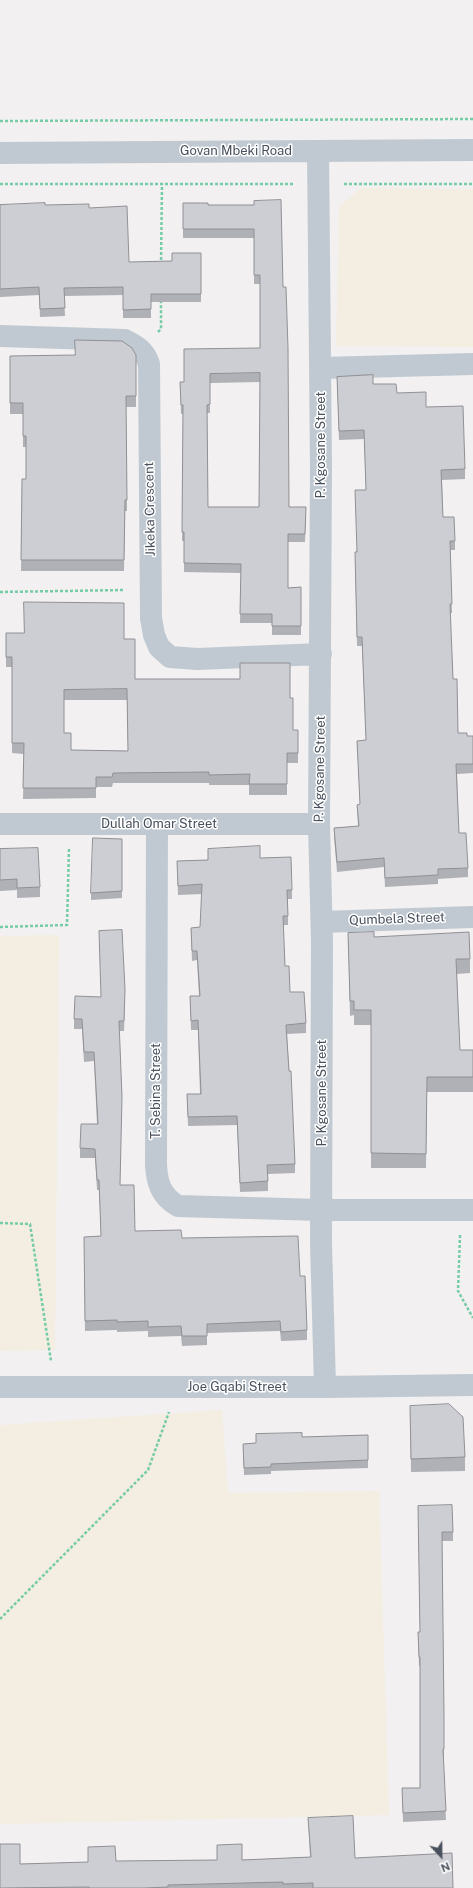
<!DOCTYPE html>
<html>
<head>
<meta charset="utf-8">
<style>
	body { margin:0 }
	#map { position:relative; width:473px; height:1888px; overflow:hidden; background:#f2f0f0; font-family:"Public Sans",sans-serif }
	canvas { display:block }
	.north { position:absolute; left:421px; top:1836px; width:40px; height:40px; -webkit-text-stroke:3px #fff; paint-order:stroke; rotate:158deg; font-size:11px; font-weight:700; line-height:16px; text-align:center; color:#48515d }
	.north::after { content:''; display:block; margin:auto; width:14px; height:18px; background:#48515d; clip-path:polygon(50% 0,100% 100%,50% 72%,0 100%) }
</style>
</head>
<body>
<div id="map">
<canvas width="473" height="1888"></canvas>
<div class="north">N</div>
</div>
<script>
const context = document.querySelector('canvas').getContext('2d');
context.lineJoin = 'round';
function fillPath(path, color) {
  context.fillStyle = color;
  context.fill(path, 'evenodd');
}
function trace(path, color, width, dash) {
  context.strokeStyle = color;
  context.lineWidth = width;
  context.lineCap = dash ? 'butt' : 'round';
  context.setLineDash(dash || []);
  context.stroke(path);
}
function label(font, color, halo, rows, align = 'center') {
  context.font = font + ' "Public Sans",sans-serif';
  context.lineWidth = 3;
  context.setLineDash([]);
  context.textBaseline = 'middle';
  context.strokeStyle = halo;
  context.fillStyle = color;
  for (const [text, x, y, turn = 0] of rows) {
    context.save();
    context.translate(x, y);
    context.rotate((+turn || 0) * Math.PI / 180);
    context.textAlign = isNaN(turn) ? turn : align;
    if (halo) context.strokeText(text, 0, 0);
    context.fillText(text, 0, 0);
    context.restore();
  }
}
fillPath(new Path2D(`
	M361,188L473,189V347L336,346L339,207Z
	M59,935L55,1350L0,1351V936Z
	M222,1410L228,1493L379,1491L389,1815L0,1824V1425Z`), '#f3eee1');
trace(new Path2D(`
	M0,121L473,119
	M0,184H293
	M344,184H473
	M161,265L162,183
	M158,332L161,329V300
	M0,592L125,590
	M0,927L67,925L69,849
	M0,1223L30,1224L51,1361
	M460,1235L458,1291L473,1318
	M0,1619L148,1470L169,1412`), '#77cca8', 2.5, [3, 2]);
trace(new Path2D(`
	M318,151L321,467L319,824L322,942L321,1243L325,1387
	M0,153L473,150
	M0,336L125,340C137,346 145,351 149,364L151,618L154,635L159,647L170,657L197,659L321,654
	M321,368L473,364
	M0,824H319
	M157,824L156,1165C157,1183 161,1196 178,1206L321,1210H473
	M322,922L473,917
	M0,1387H325L473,1385`), '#c0c9d1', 22);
fillPath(new Path2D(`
	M183,203L208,205H254L283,287L289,507H306L305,542H288V588L301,587V635H272V623H240L241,573L184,572V541H182L183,414H181L180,382H184L260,348V284H254V238H183ZM260,382L259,507H208L207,413H210V383Z
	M0,205H45L89,208L129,262L172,261L201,253V302H151V318H123V295L64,296L65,316L40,317L39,295L0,297Z
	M136,355V407H126L127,511H125L124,571H21L22,479H26V447H23V414H10V356Z
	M337,377L373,384L397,393L426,407L465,469V479L442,480L443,517L455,541V550H450L452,613H450L453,679L458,733L467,736H473V773L457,774L459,833L468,868V877L438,879V884L385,887L384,867L337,872L334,837V828L358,826L357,805H360L357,741L366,740L362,646H357L355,561L366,490L364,439L339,440Z
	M6,633L124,639L135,679L290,698L293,730H298V763H287V795H249V785H209V783H113L112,787H96V798L23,799L24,754L12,753V667H6ZM64,700H127L128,751L71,750L64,733Z
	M122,839V898L91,900V893Z
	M0,849L40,887V897L17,898V890L0,891Z
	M208,849L260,858L292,890V899H288V925H283L285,966L290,992L306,1023V1033L287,1034L295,1164V1173L268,1174V1191L240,1192L237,1125L188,1126L187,1094H200L198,1030H191L190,996H199L197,960L192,961L191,928L200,927L202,894L178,895L177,861L208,860Z
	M348,933L374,937L470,959V973L457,974L460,1050H473V1092H427L426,1168H371V1025H354V1015L350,1016Z
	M125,999L124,1031H119L120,1185L135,1231L182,1238L300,1276L307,1330V1340L281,1341L280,1331L207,1333V1345L182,1346L181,1336L148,1337V1331L117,1332V1330L85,1331L84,1237L101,1236L99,1190H97L95,1158H80V1148L97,1124L94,1061L84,1062L82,1029H74V1019Z
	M410,1406L465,1457V1471L411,1472Z
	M256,1434L302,1437L368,1435V1468L271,1471V1474L244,1475L243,1444L256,1443Z
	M418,1506L453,1532V1541H442L444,1716V1758H443L446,1820L403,1822L402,1788H420V1666H419L418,1632H420Z
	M308,1818L355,1858L453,1888H0L20,1864L88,1862V1847L116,1861L217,1860V1845L242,1860L310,1857Z`), '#b0b1b6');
const building = new Path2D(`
	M281,200L283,287H286L288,348L289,507H306L305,534H288V588L301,587V626H272V614H240L241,564L184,563V532H182L183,405H181L180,382H184V349L260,348V275H254V229H183V203H208V205H254V201ZM260,373L259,507H208L207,405L210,404V374Z
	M45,203V205L89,204V208L127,206L129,262L172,261V253H201V294H151V309L123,310V287L64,288L65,308L40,309L39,287L0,289V205Z
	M75,340L122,341L132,348L136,355V396H126L127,500H125L124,560H21L22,479H26V436H23V403H10V356L75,355Z
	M373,375V384H396L397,393L426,392V407L463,406L465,469L441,470L443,517H454L455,541H450L452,604H450L453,679H457L458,733H467V736H473V764H456L459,833H466L468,868L438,869V875L385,878L384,858L337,862L334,828L359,826L357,805L360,804L357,741L366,740L362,637H357L355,552H357L355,490H366L364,430L339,431L337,377Z
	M24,602L124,603V639H135V679H240V663H290V698H293V730H298V753H287V784H249L250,774L209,775V772L113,773L112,777H96V788H23L24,743H12V657H6V633H24ZM127,689L128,751L71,750V733H64V690Z
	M93,838L122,839V891L91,893Z
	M260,846V858L291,857L292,890H287L288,916H283L285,966H289L290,992H304L306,1023L286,1025L289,1071H291L295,1164L267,1165L268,1181L240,1183L237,1116L188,1117L187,1094H201L198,1020L191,1021L190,996H200L197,951H192L191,928L200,927L202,884L178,886L177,861L208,860V849Z
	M38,848L40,887L17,888V879L0,880V849Z
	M122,930L125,989L124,1021H119L122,1097L120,1185H134L135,1231L181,1230L182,1238L298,1236L300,1276H305L307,1330L281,1332L280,1321L207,1324V1336H182L181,1326L148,1327V1321L117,1322V1320L85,1321L84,1237L101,1236L99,1180H97L95,1149L80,1148L81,1124H98L94,1052H84L82,1019H74L75,996L101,997L99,931Z
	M374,932V937L469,932L470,959H456L460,1050H473V1077H427L426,1154L371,1153V1010H354V1001H350L348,933Z
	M449,1404L463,1417L465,1457L411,1459L410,1406Z
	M302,1433V1437L368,1435V1460L271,1464V1467L244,1468L243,1444L256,1443V1434Z
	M452,1505L453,1532H442L444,1716V1749H443L446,1811L403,1813L402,1788H420V1657H419L418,1632H420L418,1506Z
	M353,1816L355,1858L452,1853L453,1888H313V1883L283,1884V1882L168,1885V1887L144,1888H89V1887L0,1888V1844H20V1864L88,1862V1847L115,1846L116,1861L217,1860V1845L242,1844V1860L311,1857L308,1818Z`);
fillPath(building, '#cdced4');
trace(building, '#909094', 1);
label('13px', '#48515d', '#fff', [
	["Govan Mbeki Road",236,151],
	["P. Kgosane Street",321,445,-90],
	["Jikeka Crescent",150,509,-91],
	["P. Kgosane Street",320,769,-89],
	["Dullah Omar Street",159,824],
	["Qumbela Street",397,919,-2],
	["T. Sebina Street",156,1091,-90],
	["P. Kgosane Street",322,1093,-90],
	["Joe Gqabi Street",237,1387]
]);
</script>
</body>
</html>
